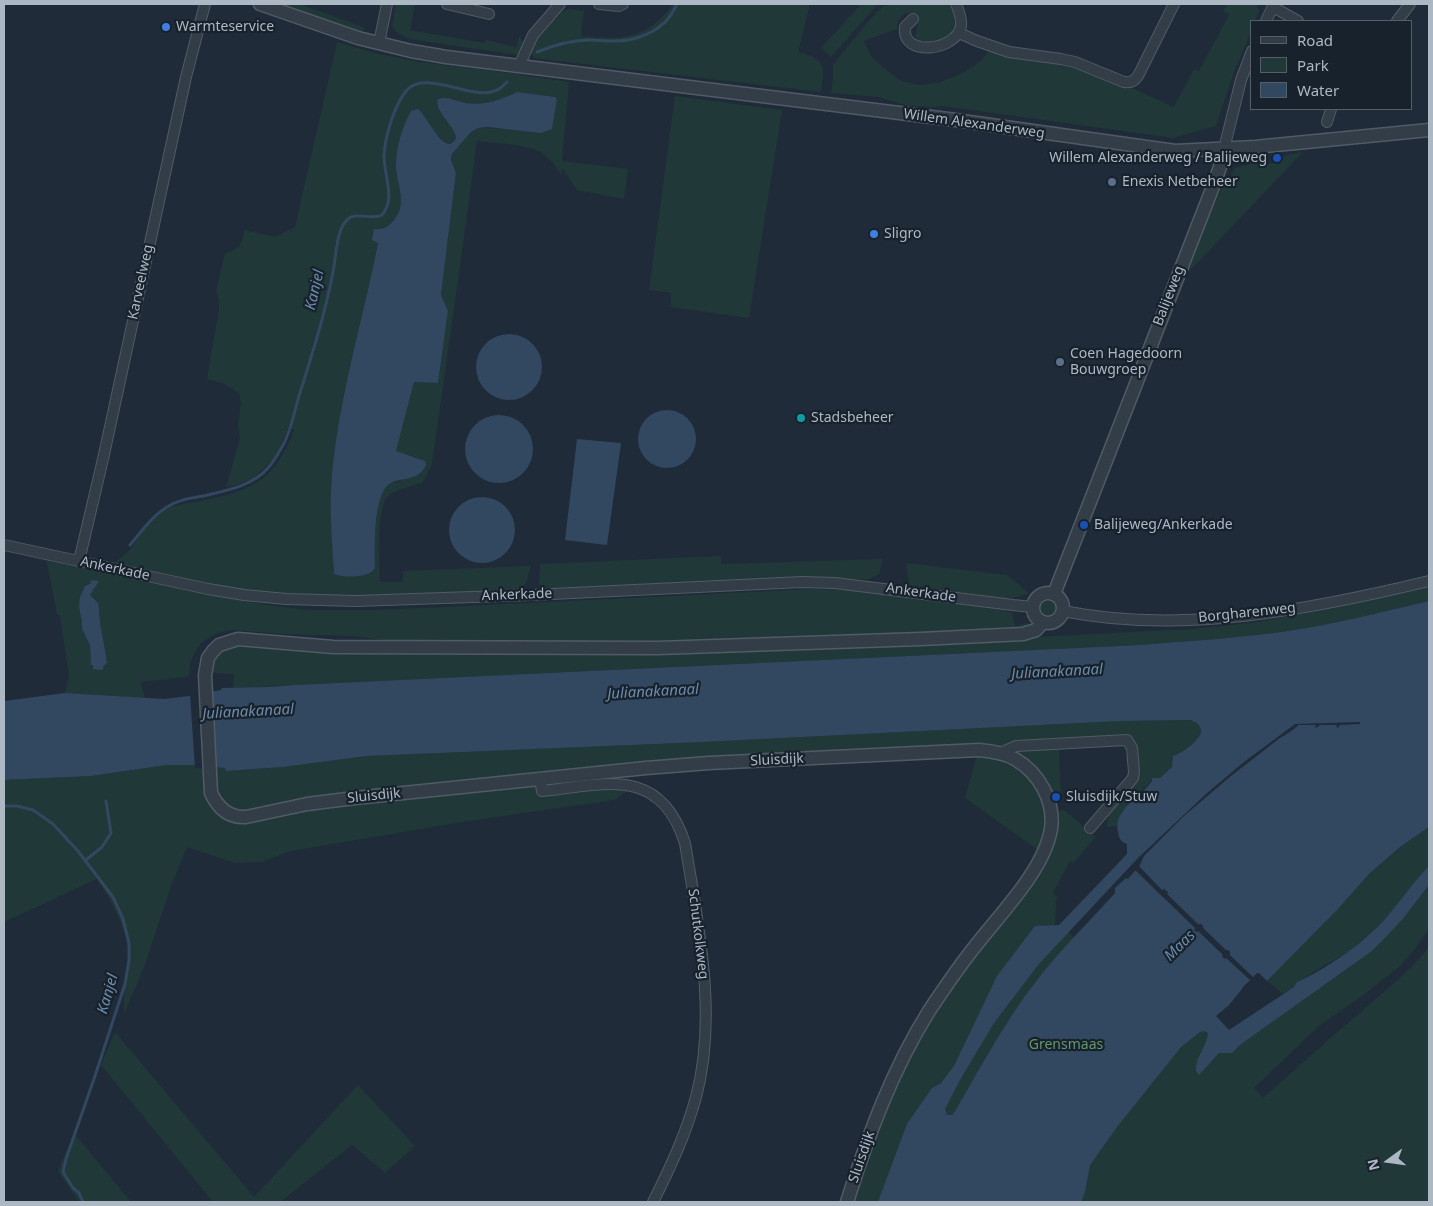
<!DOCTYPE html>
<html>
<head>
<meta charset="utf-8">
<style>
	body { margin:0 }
	#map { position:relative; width:1433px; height:1206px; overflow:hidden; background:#1f2b38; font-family:"Noto Sans",sans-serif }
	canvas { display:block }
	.frame { position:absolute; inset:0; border:5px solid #adb8c5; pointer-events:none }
	.legend { position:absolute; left:1250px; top:20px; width:162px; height:90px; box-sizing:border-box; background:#18222c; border:1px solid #545e69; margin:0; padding:6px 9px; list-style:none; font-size:15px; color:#adb8c5 }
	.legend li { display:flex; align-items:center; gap:10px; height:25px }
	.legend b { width:25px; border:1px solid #545e69 }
	.north { position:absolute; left:1363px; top:1136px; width:50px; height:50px; -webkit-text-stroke:4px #18222c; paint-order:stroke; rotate:256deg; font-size:14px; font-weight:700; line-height:20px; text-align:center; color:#adb8c5 }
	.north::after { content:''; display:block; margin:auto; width:18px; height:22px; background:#adb8c5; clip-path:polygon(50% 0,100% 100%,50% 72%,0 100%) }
</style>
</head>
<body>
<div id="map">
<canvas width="1433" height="1206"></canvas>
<div class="frame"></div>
<ul class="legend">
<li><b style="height:6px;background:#333d48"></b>Road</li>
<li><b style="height:14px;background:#213839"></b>Park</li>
<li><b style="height:14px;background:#324860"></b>Water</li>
</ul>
<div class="north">N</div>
</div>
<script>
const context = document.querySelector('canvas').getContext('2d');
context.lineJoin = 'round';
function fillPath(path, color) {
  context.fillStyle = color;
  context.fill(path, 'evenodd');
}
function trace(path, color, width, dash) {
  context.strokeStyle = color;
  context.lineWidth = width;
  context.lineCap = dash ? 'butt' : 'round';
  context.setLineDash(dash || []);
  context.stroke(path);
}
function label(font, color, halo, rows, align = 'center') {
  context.font = font + ' "Noto Sans",sans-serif';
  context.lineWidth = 4.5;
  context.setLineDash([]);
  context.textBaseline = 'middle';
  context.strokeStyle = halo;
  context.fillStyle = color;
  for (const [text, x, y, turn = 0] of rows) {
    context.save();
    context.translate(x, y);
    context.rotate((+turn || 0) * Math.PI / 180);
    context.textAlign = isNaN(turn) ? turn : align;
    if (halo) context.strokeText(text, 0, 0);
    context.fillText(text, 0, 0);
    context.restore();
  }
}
fillPath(new Path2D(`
	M279,4H299L366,28L362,31H356Z
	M396,4H415L410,30L484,43L486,40L516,47L519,36L523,41L522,50L519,55H517L409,39L399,34L392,27Z
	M673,4H810L798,52C826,59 825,66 821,92L550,60L534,58C530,53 531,50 533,44L562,12L569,9L584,11L581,36C623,40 646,40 673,4Z
	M861,4H878L830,58L829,55L821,48Z
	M890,4H948C954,12 956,19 955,29C945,40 936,44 921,43L915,37L918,22L916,16L911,13L904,14L898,21L897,29L864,41L871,56L886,70L901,81L920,85L938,83L961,74L981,61L989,50C1018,62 1045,58 1073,66C1091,71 1111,80 1127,89L1130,87L1174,107L1194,69L1199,71L1229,15L1223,11L1227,4H1256L1259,11L1255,21H1252V29L1234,72L1216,126L1173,138L943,106L931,107L904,105L879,97L831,93L833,79V64L867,23L883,6Z
	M337,42L374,53L419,62L517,74L569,82L562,161L628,169L624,199L577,190L562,168L561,175C556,165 546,154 536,150C521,144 493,143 477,141L462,252L432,464L423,482C414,486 392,490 387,497C376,510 380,563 380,582H402L404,571L531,566L526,583L514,594L314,600L239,591L113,564C119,559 125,554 131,549C133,546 135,542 137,539C142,529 149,519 159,512C168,506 184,504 196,502C250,490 272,486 294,430L289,427L275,457L254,478L239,484L226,487L240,438L238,425L241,403L239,393L223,383L207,379L219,309V300L216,291L225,253C239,250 243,244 244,230L275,237L295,227ZM517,92L555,97L557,99L552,129L479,128C472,132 468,135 463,141C452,154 448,156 456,173L441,295L448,311L438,383L414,382L396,451L425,461C417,467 409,476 400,481C397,482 392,482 389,485C372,497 375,549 375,568L339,576L334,573L331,512L356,344L374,263L380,230C405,219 404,195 396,172L435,132L446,144L451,145L454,143L455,139V133L452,128L451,98C480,108 490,104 517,92Z
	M675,96L782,110L749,318L671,307V293L649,290Z
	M1303,152L1183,278L1205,225L1226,179L1229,180L1235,168L1267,160L1268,164L1279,162L1278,157Z
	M721,556V564L883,559L879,574L869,579H798L545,592L539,584L540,564Z
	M46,558L49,561L248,602L306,610H375L446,607L812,589L865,590L1002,609L1012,613L1015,626L1027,623V625L1023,628L690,645L415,644L352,636L282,634L232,630L221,632L210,637L201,643L194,654L190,664L189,676L169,679L140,682L145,698L65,693L69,675L60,616L57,614ZM92,580L98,582L90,595L98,603L99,607C99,626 105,644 107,663L103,667V669L91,665L90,645L82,629V622Z
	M906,563L1007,575L1029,593L1018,597L1006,599L909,585Z
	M1429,587V601C1382,612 1335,624 1288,631C1239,638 1189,641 1140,645L294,685L233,689L234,674L210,673L213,659L227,648L235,646L356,653L626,654L713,653L958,641L1190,629L1252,623L1335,608Z
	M1038 608a10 10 0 1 1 20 0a10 10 0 1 1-20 0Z
	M1190,720L1198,724C1199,727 1201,728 1201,732C1200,741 1180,753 1173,757L1172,767L1160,778L1152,780L1128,805L1121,813L1117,826L1107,827C1107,806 1126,789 1139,773L1137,747L1131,737L992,746L671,760L560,770L609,777L639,783L614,800L468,821L290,851L262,862L235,863L187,847L171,886L145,965L124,1014C124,1005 124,996 125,987C125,980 128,974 129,968C131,934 114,906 97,879L4,922V780L91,776L167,765H191L226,768V771L283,767L367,756L703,742L1120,721Z
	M1059,747L1061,801L1052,792L1044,778L1037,769L1014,752L1015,749Z
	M977,755C986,756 996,757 1004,760C1030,770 1049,800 1045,828C1044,836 1041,843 1038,850L965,798Z
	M1064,810L1096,837L1073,863L1070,861L1053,893L1058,898L1055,901L1056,903L1055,926H1059L1204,1031L1208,1033V1038L1199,1055V1075L1219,1053L1232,1052L1240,1045L1372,951L1402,920L1429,885V929L1413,951L1399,967L1365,994L1320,1025L1254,1088L1263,1098C1296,1069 1328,1039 1362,1011C1385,990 1410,972 1429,947V1202H852L884,1112L915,1045L949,989L1046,860L1053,845L1057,829L1058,814L1060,811Z
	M1429,827V866L1392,911L1373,932L1346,953L1297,982L1295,986L1283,994L1267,981L1338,909L1369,874L1400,847Z
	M115,1032L254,1197L358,1085L415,1146L385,1173L352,1145L280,1202H213L101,1065Z
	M74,1133L131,1202H79L58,1171Z`), '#213839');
fillPath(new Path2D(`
	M517,92L555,97L557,99L552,129L541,133L488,127L478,128L470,133L452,154L451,160L456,173L441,295L448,311L438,383L414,382L396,451L425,461L426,465C418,482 405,476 391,483C372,493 375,550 375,568C370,578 343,578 334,574C332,541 329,507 332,475C339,398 362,323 377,248L378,243L372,240L374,229C383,230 388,227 394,220C409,202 395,182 396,163C397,145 402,127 411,111L418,109C426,115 442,150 452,143C467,134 432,113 438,99C449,96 456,101 466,103C485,106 500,100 517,92Z
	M476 367a33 33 0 1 1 66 0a33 33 0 1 1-66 0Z
	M638 439a29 29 0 1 1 58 0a29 29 0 1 1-58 0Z
	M465 449a34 34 0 1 1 68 0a34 34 0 1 1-68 0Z
	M577,439L621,443L607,545L565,540Z
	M449 530a33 33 0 1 1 66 0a33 33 0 1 1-66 0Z
	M92,580L99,581L90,595L98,603L99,607C99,626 105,644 107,663L103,667V670L93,669V665H91L90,645L82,629V622L79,607L80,597L85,586L90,584Z
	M1429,601V827L1400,847L1369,874L1338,909L1267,981L1259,973H1257L1242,988V989L1229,1005L1216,1016L1229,1030L1294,987L1297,982C1325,970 1365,942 1385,919C1400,902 1413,882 1429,866V885L1402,920L1382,941L1372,951L1240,1045L1232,1053H1219L1199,1075L1196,1071C1195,1057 1207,1046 1208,1033L1204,1031L1200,1032L1181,1047L1117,1127L1090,1165L1085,1192L1081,1202H878L907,1124L932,1088L941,1083L954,1066L997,976L1035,926L1059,925L1127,854V844C1121,842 1119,839 1118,832C1113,809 1141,797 1152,781V778H1160L1172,767L1173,756C1181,754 1200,740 1201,732C1201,728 1199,726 1198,724L1191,720L1120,721L703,742L367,756L283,767L226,771L225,768L191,765H167L91,776L4,780V701L65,693L164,699L189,696L221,690L222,688L270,687L294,685L1140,645C1189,641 1239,638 1288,631C1335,624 1382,612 1429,601ZM1360,722V724L1340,725L1338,728L1336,726L1337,725H1320L1316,728L1315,727L1316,725H1298C1297,728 1282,737 1280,738L1231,776L1184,816L1144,856L1140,865L1128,879L1126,878L1115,888V893C1087,924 1056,954 1031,988C1002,1027 979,1070 954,1113L952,1115H947L945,1109L960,1080L994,1023L1038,965L1137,859L1207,793L1244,762L1295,724Z`), '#324860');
fillPath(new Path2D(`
	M211,690L214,769L195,768L190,694Z
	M1137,864L1162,890L1164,889L1168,892L1167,894L1199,925L1200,923L1203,926V928L1226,950H1228L1230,952V955L1254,978L1251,981L1226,958L1224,959L1222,956L1223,955L1198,931L1197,932L1194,930L1195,928L1134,869L1132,871Z`), '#1f2b38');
trace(new Path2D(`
	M537,52C554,45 572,40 590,40C597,40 603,41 610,41C629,42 650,36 664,23C670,18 674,10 677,4
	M130,545C141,532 152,516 167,507C178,500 190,498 203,496C224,491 253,486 268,468C274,461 280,451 284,443C291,430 295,410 299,396C312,355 325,314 333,272C336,258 336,232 346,221C355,210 370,221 382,215C396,199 384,176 384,156C385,137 394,106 406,91C423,69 469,98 491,92C498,91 502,87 507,82
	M4,806H17L33,810L53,824L78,851L113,897L123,919L129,943V960L125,984L95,1076L66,1159L63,1172L73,1188L79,1193L83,1202
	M86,860L102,847L111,833L106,801`), '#324860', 3);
const minor = new Path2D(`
	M447,4L489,14
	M599,4L619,6L623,4
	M1273,7L1298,21
	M913,19L905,27C901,58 957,51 961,26C962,19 959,11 956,4
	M1266,21L1274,4
	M1397,21L1410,4
	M959,33L977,41L1009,52L1061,59L1075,62L1124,82C1134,84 1138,77 1142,68L1174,4
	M379,43L387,4
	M519,66L533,35L560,4
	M1327,122L1331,109
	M1224,149L1241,80L1252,51
	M4,545L208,589L244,595L286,599L356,601L531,595L802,582L835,583L1013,605L1033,607
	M79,561L103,459L186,77L205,4
	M1063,611C1183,635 1313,609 1429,581
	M1000,753L1016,746L1127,740L1132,748L1134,772L1133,778L1090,828
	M540,778L542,791C606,784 660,766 685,843C698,924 718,1016 696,1097C686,1134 670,1168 653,1202`);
const tertiary = new Path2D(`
	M260,4L358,38L411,51L446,57L948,119L1175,151L1255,147L1429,130
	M1033 608a15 15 0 1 1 30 0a15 15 0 1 1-30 0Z
	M1054,594L1214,184L1220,167L1224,149
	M847,1202C868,1136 892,1070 929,1011C943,990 957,969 973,949C998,916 1044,871 1051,829C1055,801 1039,773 1015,759C1004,753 991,751 979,750L709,763L646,768L355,798L307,804L246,817C229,818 218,808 211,793L205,675L208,658L213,651L219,645L238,639L333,647L658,648L921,639L1023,634L1036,630L1043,622`);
trace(minor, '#505b66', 12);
trace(tertiary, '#505b66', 15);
trace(minor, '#333d48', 10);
trace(tertiary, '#333d48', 12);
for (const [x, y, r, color] of [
	[166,27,5,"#3f7fe0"],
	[1277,158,5,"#1a4fb4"],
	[1112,182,5,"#5c6f8a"],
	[874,234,5,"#3f7fe0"],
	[1060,362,5,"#5c6f8a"],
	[801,418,5,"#0f9aa8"],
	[1084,525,5,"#1a4fb4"],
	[1056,797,5,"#1a4fb4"]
]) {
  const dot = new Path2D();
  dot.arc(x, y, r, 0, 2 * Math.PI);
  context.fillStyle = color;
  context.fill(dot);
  trace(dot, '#18222c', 2);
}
label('14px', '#adb8c5', '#18222c', [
	["Warmteservice",176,27],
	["Willem Alexanderweg / Balijeweg",1267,158,"right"],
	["Enexis Netbeheer",1122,182],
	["Sligro",884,234],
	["Coen Hagedoorn",1070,354],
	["Bouwgroep",1070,370],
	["Stadsbeheer",811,418],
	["Balijeweg/Ankerkade",1094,525],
	["Sluisdijk/Stuw",1066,797]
], 'left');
label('14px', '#adb8c5', '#18222c', [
	["Willem Alexanderweg",974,124,8],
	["Karveelweg",141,282,-78],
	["Balijeweg",1169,296,-69],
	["Ankerkade",115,569,12],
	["Ankerkade",921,593,8],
	["Ankerkade",517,595,-2],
	["Borgharenweg",1247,613,-6],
	["Sluisdijk",777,760,-3],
	["Sluisdijk",374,796,-6],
	["Schutkolkweg",698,934,83],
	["Sluisdijk",862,1157,-71]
]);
label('14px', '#64966c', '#18222c', [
	["Grensmaas",1066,1045]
]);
label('italic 15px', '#6c8baa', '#18222c', [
	["Kanjel",315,290,-77],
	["Julianakanaal",1057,672,-3],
	["Julianakanaal",653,692,-3],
	["Julianakanaal",248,712,-3],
	["Maas",1180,946,-45],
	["Kanjel",108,994,-74]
]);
</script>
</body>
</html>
